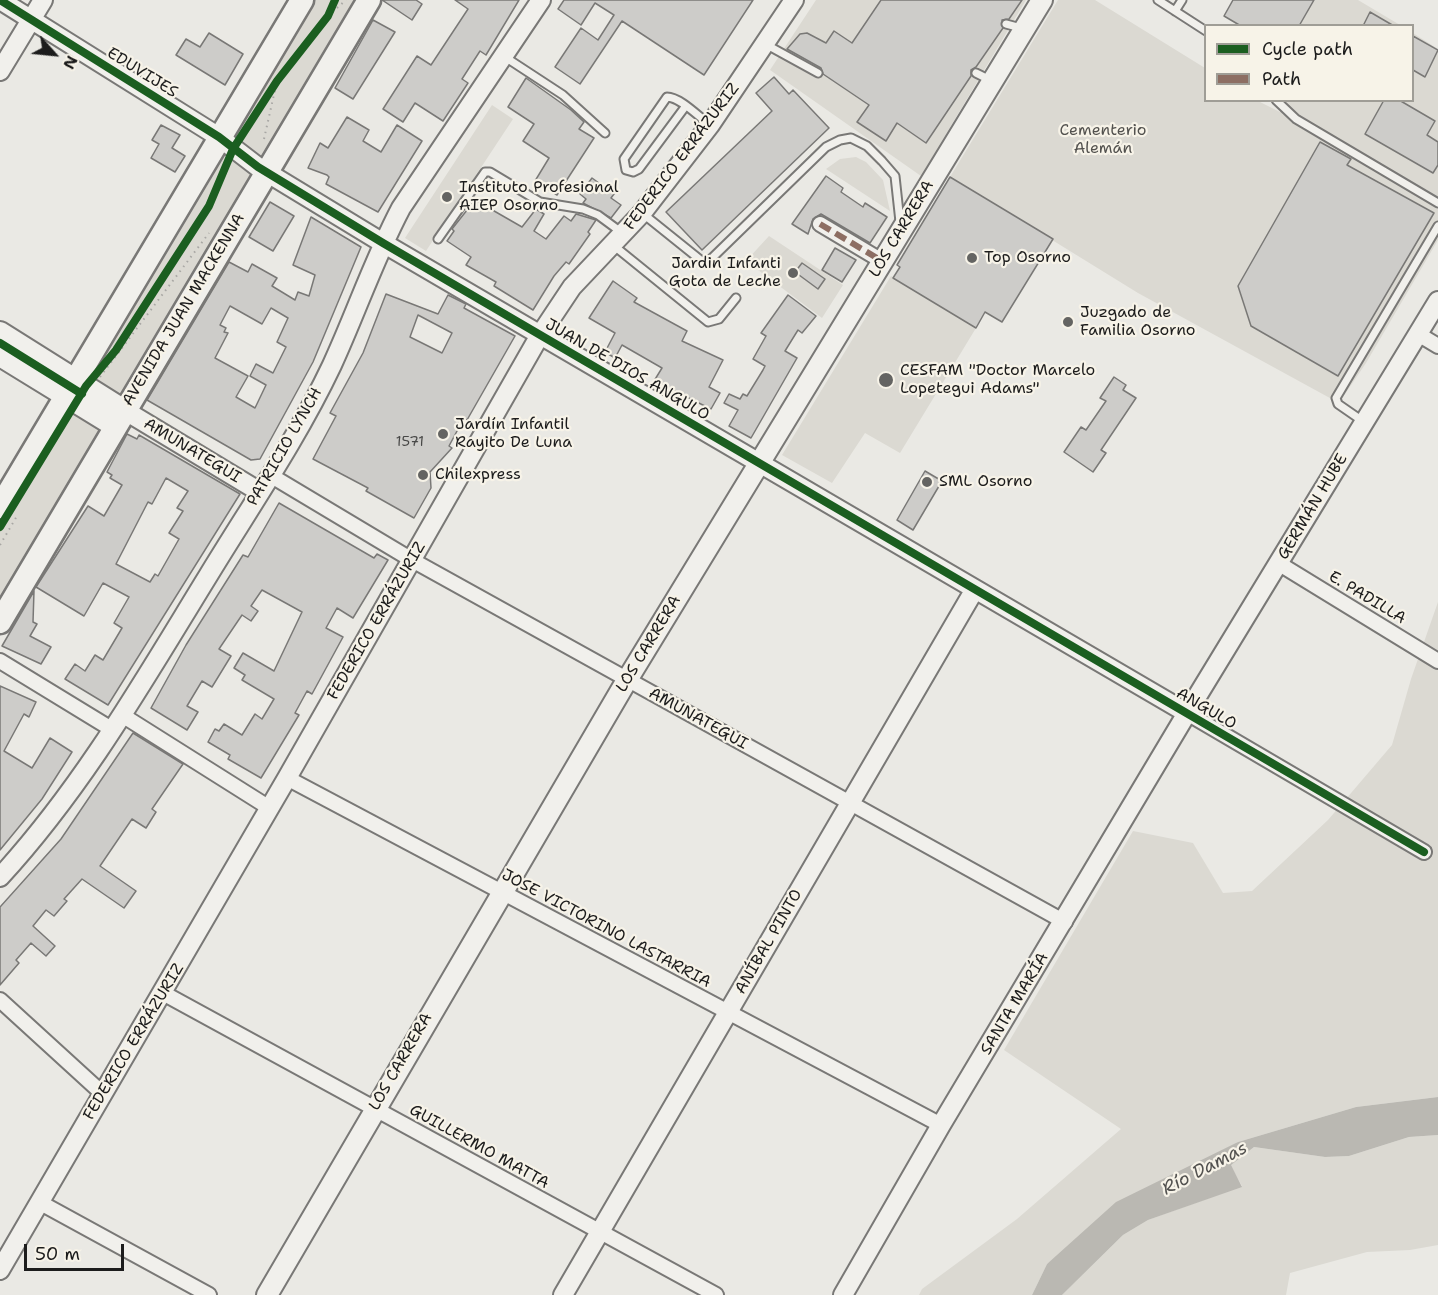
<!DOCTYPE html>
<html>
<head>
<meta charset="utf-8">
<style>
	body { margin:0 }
	#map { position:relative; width:1438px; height:1295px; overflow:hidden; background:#eae9e4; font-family:"Shantell Sans",sans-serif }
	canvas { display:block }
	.legend { position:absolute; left:1204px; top:24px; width:210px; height:78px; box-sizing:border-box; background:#f7f3e8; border:2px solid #9f9d96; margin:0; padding:8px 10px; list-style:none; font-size:18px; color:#1c1c1c }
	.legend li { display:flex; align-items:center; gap:12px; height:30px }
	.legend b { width:30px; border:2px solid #9f9d96 }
	.north { position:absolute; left:24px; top:24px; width:60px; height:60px; -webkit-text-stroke:4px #f7f3e8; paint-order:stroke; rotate:117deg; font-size:16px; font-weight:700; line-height:24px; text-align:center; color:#1c1c1c }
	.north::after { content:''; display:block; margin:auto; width:21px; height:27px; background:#1c1c1c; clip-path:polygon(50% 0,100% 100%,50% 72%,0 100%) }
	.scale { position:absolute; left:24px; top:1244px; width:100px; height:27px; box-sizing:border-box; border:3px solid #1c1c1c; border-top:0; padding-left:8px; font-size:18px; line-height:21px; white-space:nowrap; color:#1c1c1c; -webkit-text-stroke:4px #f7f3e8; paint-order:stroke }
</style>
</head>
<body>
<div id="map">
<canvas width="1438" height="1295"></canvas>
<ul class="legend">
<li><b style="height:8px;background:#1b5e20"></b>Cycle path</li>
<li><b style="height:8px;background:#8d6e63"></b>Path</li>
</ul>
<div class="north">N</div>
<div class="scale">50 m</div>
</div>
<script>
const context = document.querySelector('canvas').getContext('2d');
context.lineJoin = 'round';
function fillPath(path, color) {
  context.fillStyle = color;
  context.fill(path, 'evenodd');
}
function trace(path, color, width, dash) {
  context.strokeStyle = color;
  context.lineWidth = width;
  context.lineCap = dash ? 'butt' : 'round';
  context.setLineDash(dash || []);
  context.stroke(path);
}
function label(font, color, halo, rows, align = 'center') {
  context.font = font + ' "Shantell Sans",sans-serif';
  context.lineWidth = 4.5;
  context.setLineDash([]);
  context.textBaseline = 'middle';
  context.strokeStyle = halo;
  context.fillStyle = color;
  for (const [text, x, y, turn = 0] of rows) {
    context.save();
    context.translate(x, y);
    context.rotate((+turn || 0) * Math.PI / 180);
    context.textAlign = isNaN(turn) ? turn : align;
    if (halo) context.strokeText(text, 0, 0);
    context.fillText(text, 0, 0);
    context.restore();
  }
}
fillPath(new Path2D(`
	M310,0H365L0,609V513Z
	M816,0H1026L921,176L770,70Z
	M1058,0H1095L1205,68L1206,100L1258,101L1280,112L1288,101L1412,100L1413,33L1438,49V240L1366,363L1339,403L1138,293L950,177Z
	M1290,0H1358L1400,25L1276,26Z
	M492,105L513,119L426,251L405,238Z
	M856,157L866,162L883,180L890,211L826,169L840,159Z
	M769,236L843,285L822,318L746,261Z
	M891,276L976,328L900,453L865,433L832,483L782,455Z
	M1438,602V1097L1356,1107L1238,1142L1047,1264L1032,1295H919L922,1289L1017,1219L1121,1129L1004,1050L1133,831L1193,843L1223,893L1252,891L1328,820L1392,745L1411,679Z
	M1438,1135V1245L1410,1250L1367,1252L1290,1273L1286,1295H1062L1123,1235L1148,1220L1242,1186L1230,1165L1254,1147L1325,1157L1349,1156L1409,1137Z`), '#dbd9d2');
fillPath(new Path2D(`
	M1438,1097V1135L1409,1137L1349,1156L1325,1157L1254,1147L1231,1165L1242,1187L1148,1220L1123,1235L1062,1295H1032L1047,1264L1116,1202L1238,1142L1356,1107Z`), '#bab8b2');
const building = new Path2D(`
	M382,0H416L422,4L412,20Z
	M455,0H519L486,55L480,51L462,79L468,83L443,121L415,103L403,122L383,109L417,56L431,65L468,9Z
	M564,0H753L704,75L622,21L580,84L555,67L581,28L598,40L614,15L595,3L581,25L558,9Z
	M881,0H1022L1009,19L1002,20L1003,28L976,67L971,70V76L926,143L897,123L886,141L857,122L869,105L823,74L821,68L787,49L800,34L807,33L826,43L834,31L852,43Z
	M1233,0H1314L1299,26H1241L1224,16Z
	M1370,12L1394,26H1363Z
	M373,20L395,32L353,99L335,88Z
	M209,33L243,54L225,85L176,55L186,39L200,47Z
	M1413,36L1438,50L1425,77L1413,70Z
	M774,77L789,94L793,90L829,128L702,250L666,212L772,111L756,93Z
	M526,78L571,110L584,122L579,129L594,138L557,195L535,181L549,158L523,141L534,124L508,107Z
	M1384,100H1399L1435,121L1427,135L1438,142V165L1433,173L1365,134Z
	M347,117L369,130L363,141L381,152L397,125L422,141L378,212L326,184L329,177L327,175L308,168L320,143L328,148Z
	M161,125L180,135L172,148L185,156L175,172L151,158L159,144L152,140Z
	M1320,142L1351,159L1347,165L1434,213L1338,376L1251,326L1238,286Z
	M826,176L843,188L841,192L863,207L865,203L887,217L870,243L821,214L813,219L808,234L792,224Z
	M950,177L1053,239L1002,322L985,312L976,328L893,278L900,267L897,265Z
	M592,178L614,194L611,198L621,205L611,218L583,203L586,199L580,194Z
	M475,200L522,227L536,209L544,214L534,231L546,239L564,216L571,221L576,214L596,220L588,232L590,234L569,264L566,262L554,276L533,310L494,286L496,282L466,265L471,257L447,241L454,231L452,229Z
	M270,202L294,216L273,251L249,237Z
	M311,217L361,247L313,362L260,459L251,460L147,400L229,262L248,272L252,264L277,278L272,286L295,300L298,292L309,296L315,275L293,265ZM230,306L262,324L271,308L288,318L277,342L286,347L273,373L256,364L250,376L266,385L255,408L236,397L248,376L215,358L228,333L224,332L226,328L220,325Z
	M835,248L856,260L842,282L822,270Z
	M802,263L825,279L818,289L795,272Z
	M613,281L637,298L634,302L687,331L682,341L723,360L709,387L720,393L711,409L654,381L662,368L622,345L615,358L605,352L615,333L589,318Z
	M386,294L438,314L448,295L466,304L464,308L515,336L467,420L464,418L449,446L452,448L430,472L431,488L414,518L366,491L368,488L313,459L336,416L330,413L363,353ZM418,315L452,333L442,353L410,337Z
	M788,295L816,316L802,333L798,330L785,351L797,358L751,438L729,426L738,410L724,403L729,394L740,399L743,394L747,396L763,370L765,366L753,359L766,336L761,333Z
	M1114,377L1126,385L1123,390L1136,398L1101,450L1106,453L1093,472L1064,452L1081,427L1086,430L1106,401L1100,398Z
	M127,434L137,439L139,435L240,494L108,705L65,679L75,664L85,671L95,655L103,660L122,628L114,623L129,597L103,583L84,616L36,587L88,506L104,516L122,485L110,478L112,475L107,472ZM166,478L188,491L177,508L183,511L169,533L179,539L158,576L155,574L150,582L116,564L148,502L152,504Z
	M925,471L942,481L913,530L897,520Z
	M279,503L374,558L377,554L388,560L353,618L337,608L326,628L343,637L312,694L307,691L295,713L299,715L261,778L228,759L230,755L208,742L215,729L219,731L224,724L242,735L255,714L262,719L274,699L242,680L245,675L234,668L243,653L274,671L302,612L262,590L251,606L258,611L251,621L242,615L219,649L231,656L212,687L202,681L187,706L198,712L187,730L151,708L186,645L243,555L248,557Z
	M34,591L33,622L37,624L30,636L51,647L41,664L2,646Z
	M0,686L36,702L29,717L24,714L4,751L32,768L50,738L72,752L42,799L0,850Z
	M133,733L183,764L152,809L156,812L146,828L132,819L100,866L136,891L124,908L82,879L64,899L67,901L54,916L46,910L33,926L55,946L46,956L31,943L16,960L19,963L0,985V907L61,839Z`);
fillPath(building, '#cdccc9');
trace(building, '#797876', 1.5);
const service = new Path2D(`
	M1158,0L1206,31
	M1175,11L1182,0
	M1006,24L1021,28
	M767,45L818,73
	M505,57L563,95L605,133
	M976,73L990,80
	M1276,100L1296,119L1438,203
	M685,107L639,169L633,172L626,170L624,159L667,97C680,97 699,117 710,125
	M642,213L703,262L711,259L826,147L840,140L851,138L867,146L882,161L895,176L900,222
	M438,239L485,172H490L540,202L583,209L598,215L621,232
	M613,245L708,322L719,319L736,298
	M1364,422L1338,404L1336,398L1438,226`);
const minor = new Path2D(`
	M820,224L882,261
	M1418,334L1438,346
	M270,475L412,560L1065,922
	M1278,563L1438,661
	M0,661L113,730
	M1187,713L1424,852
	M122,715L268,807
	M287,778L941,1125
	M163,993L716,1295
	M0,1000L103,1094
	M39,1202L209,1295`);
const tertiary = new Path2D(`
	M0,0L219,137L258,167L383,243L1187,713
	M0,71L43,0
	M124,410L260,492
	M0,877C83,787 144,680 208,576C250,507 297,439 332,365C356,313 374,259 401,208L541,0
	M0,1270L287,778L540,335L572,287L642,213L710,125L794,0
	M563,1295L975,589
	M843,1295L941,1125L1187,713L1438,301`);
const secondary = new Path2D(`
	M0,332L124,410
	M0,356L114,426
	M267,1295L627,680L1042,0`);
const primary = new Path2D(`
	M0,507L302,0
	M0,622L369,0`);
trace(service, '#797876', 11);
trace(minor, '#797876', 18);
trace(tertiary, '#797876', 22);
trace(secondary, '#797876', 24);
trace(primary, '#797876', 27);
trace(new Path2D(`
	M328,16L346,0
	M264,139L277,81
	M100,377L209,233
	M0,545L17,516`), '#a8a7a4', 2, [1.5, 4.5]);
trace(service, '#f1f0ec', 7);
trace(minor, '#f1f0ec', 14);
trace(tertiary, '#f1f0ec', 18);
trace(secondary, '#f1f0ec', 20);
trace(primary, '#f1f0ec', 22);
trace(new Path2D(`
	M820,224L882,261`), '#8d6e63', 6, [12, 6]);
trace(new Path2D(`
	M0,0L219,137L258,167L383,243L1424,852
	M0,343L82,394
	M0,527L86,386L116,350L209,206L233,149L277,81L328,16L335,0`), '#1b5e20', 8);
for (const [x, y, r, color] of [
	[447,197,6,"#646462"],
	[972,258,6,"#646462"],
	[793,273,6,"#646462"],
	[1068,322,6,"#646462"],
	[886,380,8,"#646462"],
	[443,434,6,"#646462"],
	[423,475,6,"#646462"],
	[927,482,6,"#646462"]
]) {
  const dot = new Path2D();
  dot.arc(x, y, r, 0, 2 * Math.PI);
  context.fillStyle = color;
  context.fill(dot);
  trace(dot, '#f7f3e8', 2);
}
label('14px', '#484847', null, [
	["1571",410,442]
]);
label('16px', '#1c1c1c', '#f7f3e8', [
	["EDUVIJES",142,73,32],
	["FEDERICO ERRÁZURIZ",682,157,-53],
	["LOS CARRERA",902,229,-59],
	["AVENIDA JUAN MACKENNA",184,310,-59],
	["JUAN DE DIOS ANGULO",627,370,30],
	["PATRICIO LYNCH",285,447,-60],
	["AMUNATEGUI",192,451,31],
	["GERMÁN HUBE",1313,507,-59],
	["E. PADILLA",1367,598,31],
	["FEDERICO ERRÁZURIZ",377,621,-60],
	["LOS CARRERA",649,644,-59],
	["ANGULO",1206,709,30],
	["AMUNATEGUI",698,719,29],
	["JOSE VICTORINO LASTARRIA",606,929,28],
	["ANÍBAL PINTO",769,942,-60],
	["SANTA MARÍA",1015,1004,-59],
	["FEDERICO ERRÁZURIZ",134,1042,-59],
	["LOS CARRERA",401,1062,-60],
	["GUILLERMO MATTA",479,1147,29]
]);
label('16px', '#52514e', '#f7f3e8', [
	["Cementerio",1103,131],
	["Alemán",1103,149]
]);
label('16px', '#1c1c1c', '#f7f3e8', [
	["Instituto Profesional",459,188],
	["AIEP Osorno",459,206],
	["Top Osorno",984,258],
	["Jardin Infanti",781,264,"right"],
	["Gota de Leche",781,282,"right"],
	["Juzgado de",1080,313],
	["Familia Osorno",1080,331],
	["CESFAM \"Doctor Marcelo",900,371],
	["Lopetegui Adams\"",900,389],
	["Jardín Infantil",455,425],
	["Rayito De Luna",455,443],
	["Chilexpress",435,475],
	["SML Osorno",939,482]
], 'left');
label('italic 18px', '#535250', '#f7f3e8', [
	["Río Damas",1205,1169,-28]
]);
</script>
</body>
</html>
